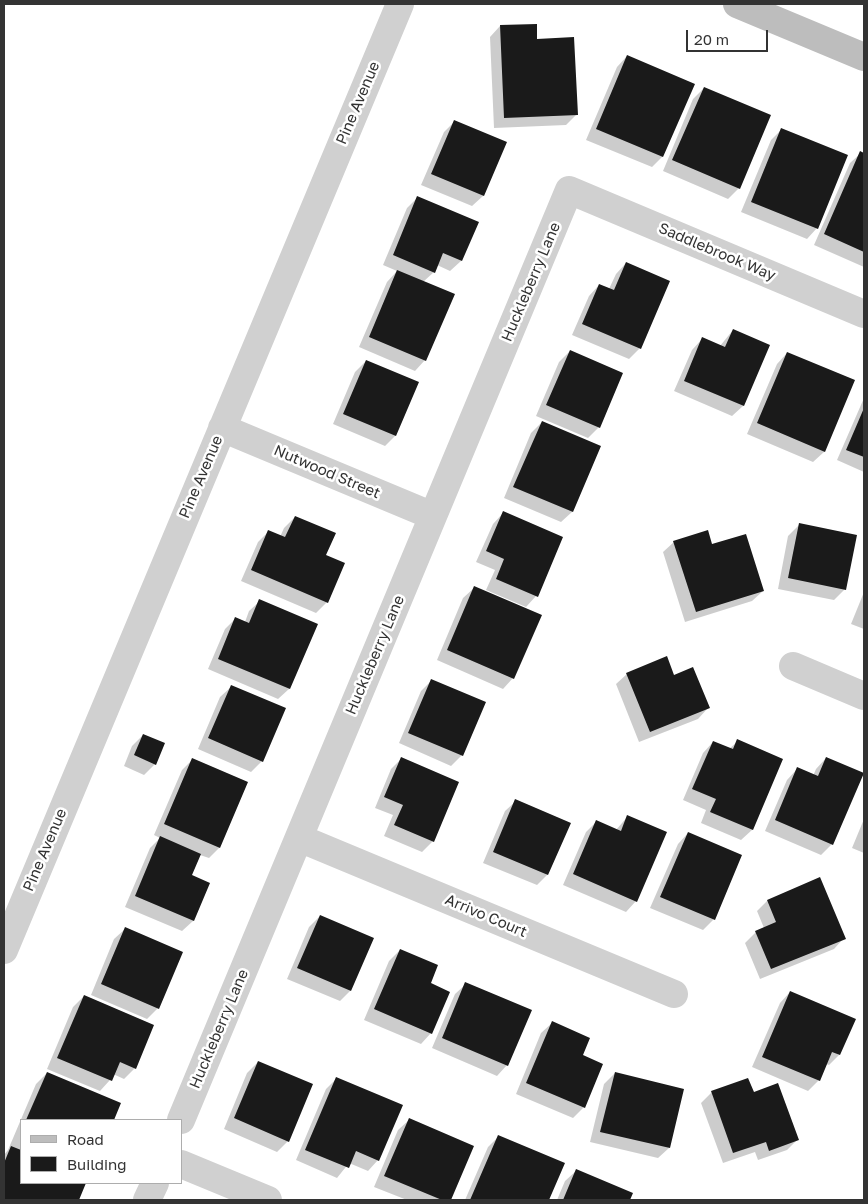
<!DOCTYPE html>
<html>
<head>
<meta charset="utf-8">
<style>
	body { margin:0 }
	#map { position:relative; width:868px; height:1204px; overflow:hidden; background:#fff; font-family:"Golos Text",sans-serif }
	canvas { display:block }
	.frame { position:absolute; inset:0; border:5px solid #333; pointer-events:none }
	.legend { position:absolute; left:20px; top:1119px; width:162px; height:65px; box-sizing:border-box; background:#fff; border:1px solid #adadad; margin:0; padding:6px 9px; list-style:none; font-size:15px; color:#333 }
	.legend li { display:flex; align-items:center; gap:10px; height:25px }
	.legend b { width:25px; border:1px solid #adadad }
	.scale { position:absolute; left:686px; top:30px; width:82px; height:22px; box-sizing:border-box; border:2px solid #333; border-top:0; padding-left:6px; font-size:15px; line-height:18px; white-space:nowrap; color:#333; -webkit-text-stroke:4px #fff; paint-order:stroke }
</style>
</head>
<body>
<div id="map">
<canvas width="868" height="1204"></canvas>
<div class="frame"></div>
<ul class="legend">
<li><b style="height:6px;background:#bdbdbd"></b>Road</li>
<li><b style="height:14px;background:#1a1a1a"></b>Building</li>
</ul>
<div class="scale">20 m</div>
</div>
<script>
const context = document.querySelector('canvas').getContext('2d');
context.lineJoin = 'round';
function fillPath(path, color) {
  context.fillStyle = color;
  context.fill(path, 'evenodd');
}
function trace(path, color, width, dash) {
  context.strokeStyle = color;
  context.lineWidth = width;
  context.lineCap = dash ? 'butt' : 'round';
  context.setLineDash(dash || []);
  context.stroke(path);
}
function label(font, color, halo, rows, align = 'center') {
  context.font = font + ' "Golos Text",sans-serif';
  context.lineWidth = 5;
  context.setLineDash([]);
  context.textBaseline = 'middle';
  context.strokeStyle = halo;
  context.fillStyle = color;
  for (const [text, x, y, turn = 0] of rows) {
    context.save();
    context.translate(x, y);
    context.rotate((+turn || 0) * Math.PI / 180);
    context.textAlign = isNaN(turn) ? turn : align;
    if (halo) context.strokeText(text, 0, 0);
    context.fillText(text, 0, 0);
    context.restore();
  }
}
fillPath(new Path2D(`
	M500,26L536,40L576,115L566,125L494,128L490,37Z
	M627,56L693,84L662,157L652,167L586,140L617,67Z
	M704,88L739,188L728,199L663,171L693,99Z
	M455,121L505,143L483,196L472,206L421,185L444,132Z
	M782,129L817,228L807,239L741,212L771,140Z
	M861,153L864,154V267L814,245L850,163Z
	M418,197L461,261L450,271L437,265L434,272L423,282L425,360L415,371L359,347L387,282L397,271L383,265L407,208Z
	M626,263L640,348L629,359L572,335L589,296L599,285L609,289L616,274Z
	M733,330L743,406L732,416L674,391L692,350L702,339L720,346Z
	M570,351L622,373L599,427L588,438L536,416L559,362Z
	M787,353L854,380L824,452L813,462L747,434L777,364Z
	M366,361L418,383L395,436L385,446L333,424L355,372Z
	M864,398V472L837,460Z
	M542,422L599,447L572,512L561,522L504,498L531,433Z
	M503,513L536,596L526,607L486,590L495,570L476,562L493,524Z
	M295,517L325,555L327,602L316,613L241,581L258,542L268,532L280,537L284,528Z
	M799,525L845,589L834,600L778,589L788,536Z
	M674,542L711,546L763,591L752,601L685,622L663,552Z
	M474,588L513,678L503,689L437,660L463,598Z
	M864,592V629L851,624Z
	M260,601L316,625L289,689L278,699L208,669L225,629L236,618L245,622L249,611Z
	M627,674L674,676L708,708L698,719L639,742L616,684Z
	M432,680L462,755L451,766L399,743L421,691Z
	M231,687L262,761L251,772L198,749L220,697Z
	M143,735L155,764L144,775L124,766L132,746Z
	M738,741L782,759L752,830L741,840L701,823L706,810L683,800L703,753L713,742L729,749Z
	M826,758L832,844L821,855L765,831L787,780L797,769L813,776L816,769Z
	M401,759L433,841L422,852L384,836L393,815L375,808L391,769Z
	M192,760L247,783L219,848L209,858L200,855L191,876L209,883L193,921L182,931L125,907L150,848L160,838L154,835L182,770Z
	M516,801L547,875L537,885L483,863L505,811Z
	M628,816L636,901L626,912L563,885L586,832L596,822L616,830Z
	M864,819V853L852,848Z
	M688,833L741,855L714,919L703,930L650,908L678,844Z
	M767,901L844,938L834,949L760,979L745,943L756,932L764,928L757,911Z
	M320,916L350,991L340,1001L287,979L309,927Z
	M125,929L158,1008L147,1019L91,995L114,939Z
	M400,950L431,1033L421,1044L364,1020L389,961Z
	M466,984L507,1065L497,1076L432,1048L455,994Z
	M790,992L839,1055L829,1065L826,1064L819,1080L808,1091L752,1067L780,1003Z
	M84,996L135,1068L124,1079L113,1074L110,1080L100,1091L47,1069L73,1007Z
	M552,1023L581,1056L602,1065L584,1107L573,1118L516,1094L541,1033Z
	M258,1062L288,1141L277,1152L224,1129L247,1073Z
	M47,1073L119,1104L113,1120H21V1183H85L77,1200H4V1155L8,1150L36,1084Z
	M615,1073L669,1148L658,1158L590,1142L604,1084Z
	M337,1078L378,1160L368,1171L349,1163L337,1178L296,1160L326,1089Z
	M712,1092L753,1094L797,1140L787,1150L758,1160L755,1152L723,1163L701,1103Z
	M409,1120L472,1146L450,1200H407L374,1187L398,1130Z
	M498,1137L563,1164L548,1200H465L488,1147Z
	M576,1171L631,1194L629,1200H557L565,1181Z`), '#0003');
fillPath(new Path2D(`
	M537,24V39L574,37L578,115L504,118L500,25Z
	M627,55L695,84L663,157L596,129Z
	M704,87L771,115L740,189L672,160Z
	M454,120L507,142L484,196L431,174Z
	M781,128L848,155L818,229L751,202Z
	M860,151L864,153V252L824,234Z
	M417,196L479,222L462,261L443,253L435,273L393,255Z
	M626,262L670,281L641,349L582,324L599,284L614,290Z
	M397,270L455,294L426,361L369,337Z
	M733,329L770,345L744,406L684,381L702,337L725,347Z
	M570,350L623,373L600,428L546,405Z
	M787,352L855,380L825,452L757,423Z
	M366,360L419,382L396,436L343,414Z
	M864,408V457L846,450Z
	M542,421L601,446L573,512L513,487Z
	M503,511L563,537L538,597L496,579L504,559L486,551Z
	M295,516L336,533L326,555L345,563L328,603L251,570L268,530L285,537Z
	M799,523L857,535L846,590L788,578Z
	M708,530L712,544L746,534L764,591L696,612L673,541Z
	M474,586L542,615L514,679L447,650Z
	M259,599L318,624L290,689L218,659L235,617L249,623Z
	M667,656L674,675L693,667L710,708L650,732L626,673Z
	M431,679L486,702L463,756L408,733Z
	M231,685L286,708L263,762L208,738Z
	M143,734L165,743L156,765L134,755Z
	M737,739L783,759L753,830L710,812L716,799L692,789L713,741L733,749Z
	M401,757L459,782L434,842L394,825L403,805L384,797Z
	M826,757L864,773L833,845L775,820L797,767L818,776Z
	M192,758L248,782L220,848L164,824Z
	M515,799L571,823L548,875L493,852Z
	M627,815L667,832L637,902L573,874L596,820L621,831Z
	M688,832L742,855L715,920L660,897Z
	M160,836L201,854L192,875L210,883L194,921L135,896Z
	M820,877L846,939L771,969L755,931L776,922L767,900Z
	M320,915L374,938L351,991L297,968Z
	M125,927L183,952L159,1009L101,984Z
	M400,949L438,965L431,983L450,992L432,1034L374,1009Z
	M465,982L532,1010L508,1066L442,1038Z
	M790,991L856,1019L840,1055L832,1052L820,1081L762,1057Z
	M84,995L154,1025L136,1069L120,1062L112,1081L57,1058Z
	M552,1021L590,1038L583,1055L603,1064L585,1108L526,1083Z
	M258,1061L313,1084L289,1142L234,1118Z
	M47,1072L121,1103L114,1120H26Z
	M615,1072L684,1089L670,1148L600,1132Z
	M336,1077L403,1105L379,1161L356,1151L349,1168L305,1150Z
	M748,1078L754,1092L778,1083L799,1140L769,1151L766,1142L733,1153L711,1091Z
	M409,1118L474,1146L451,1200H442L384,1176Z
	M498,1135L565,1163L549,1200H470Z
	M11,1146L21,1150V1183H86L79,1200H4V1163Z
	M576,1169L633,1193L630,1200H563Z`), '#1a1a1a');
trace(new Path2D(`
	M222,428L433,516
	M793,666L864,696
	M299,838L674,994
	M4,950L400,4
	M181,1120L569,190L864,314
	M181,1164L268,1200
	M147,1200L155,1183`), '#d0d0d0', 28);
trace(new Path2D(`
	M737,4L864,57`), '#bdbdbd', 28);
label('15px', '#333', '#fff', [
	["Pine Avenue",358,103,-67],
	["Saddlebrook Way",717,252,23],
	["Huckleberry Lane",531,282,-67],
	["Nutwood Street",327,472,23],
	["Pine Avenue",201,477,-67],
	["Huckleberry Lane",375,655,-67],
	["Pine Avenue",45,850,-67],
	["Arrivo Court",486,916,23],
	["Huckleberry Lane",219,1029,-67]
]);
</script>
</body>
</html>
